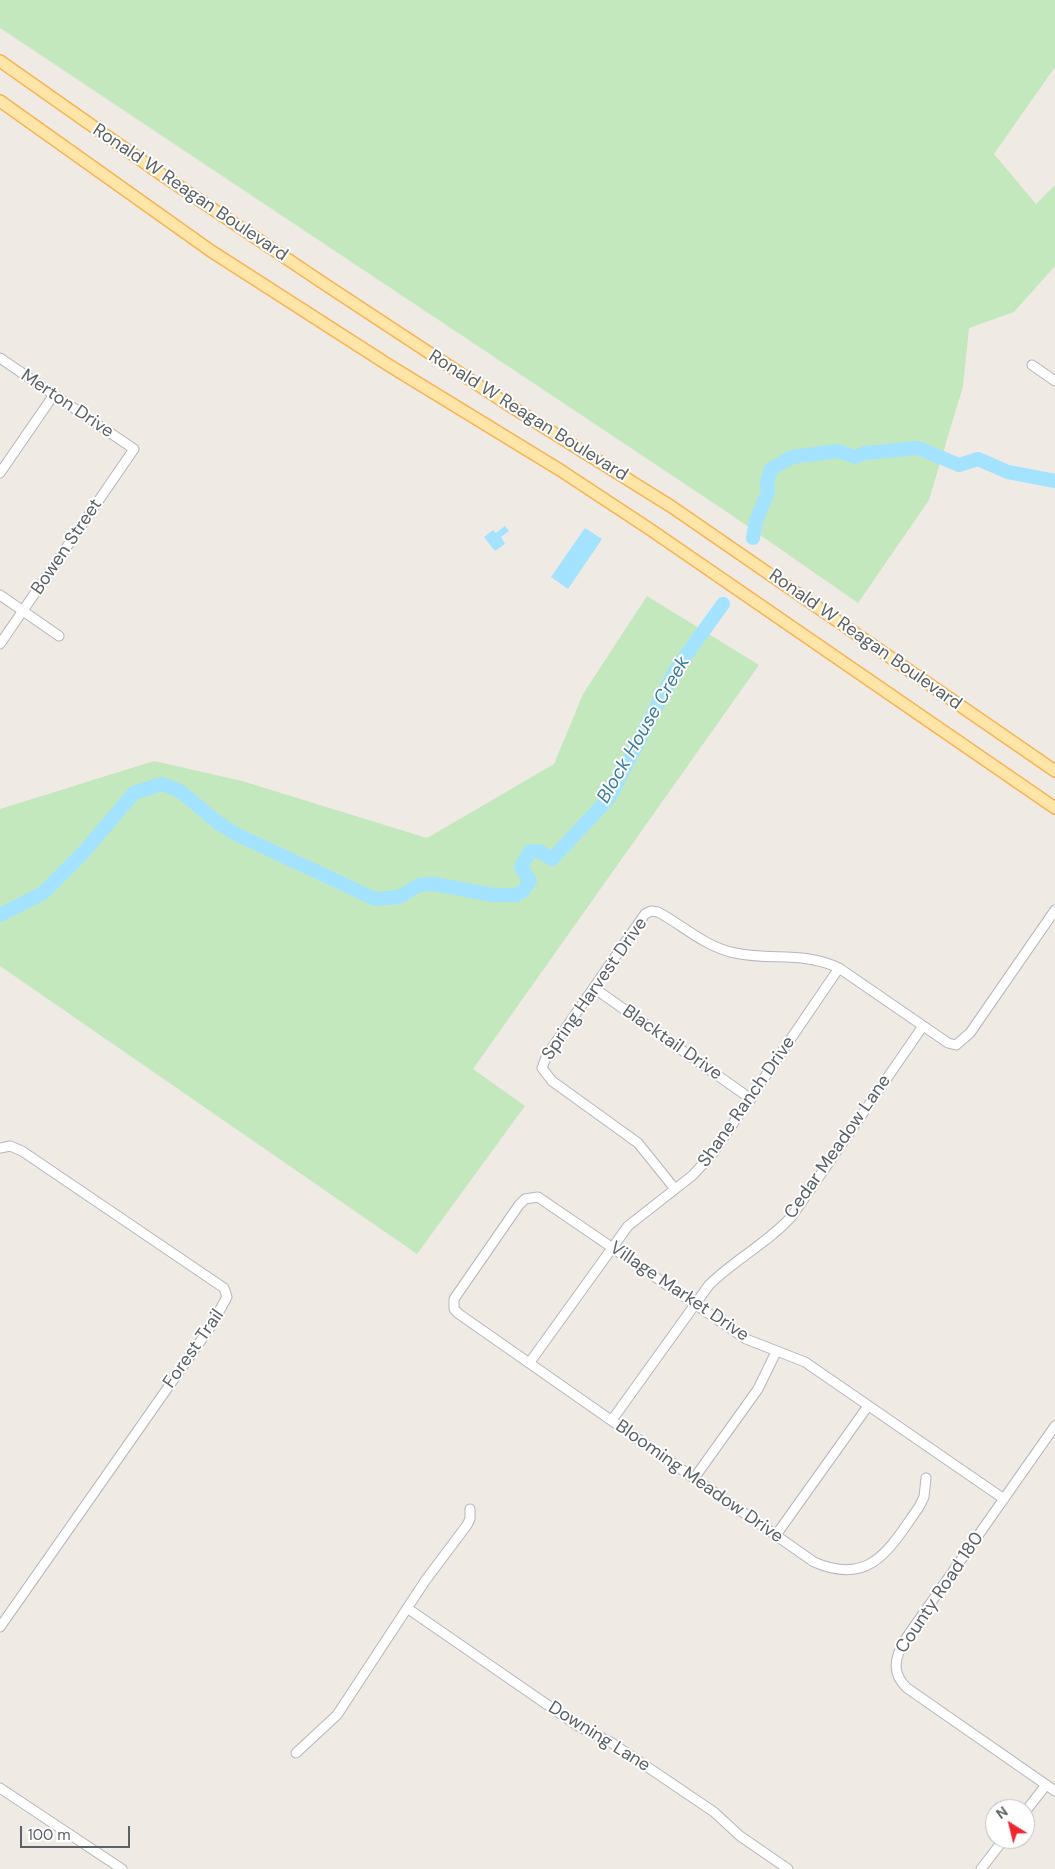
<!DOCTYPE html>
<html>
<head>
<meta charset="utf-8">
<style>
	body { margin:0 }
	#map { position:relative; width:1055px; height:1869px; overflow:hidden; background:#efeae3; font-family:"DM Sans",sans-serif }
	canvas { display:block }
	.north { position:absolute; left:985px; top:1799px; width:50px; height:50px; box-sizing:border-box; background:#fff; border:1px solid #bdc0c1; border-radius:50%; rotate:324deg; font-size:14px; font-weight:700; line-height:20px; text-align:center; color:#5b6164 }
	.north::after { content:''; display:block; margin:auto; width:18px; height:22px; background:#f22632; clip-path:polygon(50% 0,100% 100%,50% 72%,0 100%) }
	.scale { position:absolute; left:20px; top:1826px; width:110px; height:22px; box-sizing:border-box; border:2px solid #5b6164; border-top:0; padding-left:6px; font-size:15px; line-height:18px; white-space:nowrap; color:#5b6164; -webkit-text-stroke:4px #fff; paint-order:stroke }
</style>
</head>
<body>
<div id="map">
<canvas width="1055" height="1869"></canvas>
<div class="north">N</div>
<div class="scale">100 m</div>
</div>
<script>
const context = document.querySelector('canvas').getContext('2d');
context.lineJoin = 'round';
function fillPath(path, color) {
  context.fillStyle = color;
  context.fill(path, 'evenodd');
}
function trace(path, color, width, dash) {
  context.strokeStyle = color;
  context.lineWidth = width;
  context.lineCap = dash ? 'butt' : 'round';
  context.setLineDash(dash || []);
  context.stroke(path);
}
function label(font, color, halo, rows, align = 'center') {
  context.font = font + ' "DM Sans",sans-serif';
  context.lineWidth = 4;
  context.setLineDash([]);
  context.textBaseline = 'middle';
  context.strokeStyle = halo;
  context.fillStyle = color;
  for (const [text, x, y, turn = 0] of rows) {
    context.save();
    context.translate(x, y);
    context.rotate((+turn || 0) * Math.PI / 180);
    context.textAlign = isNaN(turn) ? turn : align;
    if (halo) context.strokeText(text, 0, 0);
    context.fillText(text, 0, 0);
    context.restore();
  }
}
fillPath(new Path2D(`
	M0,0H1055V67L994,154L1036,204L1055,185V266L1014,312L969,328L963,386L929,500L858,603L727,512L0,28Z
	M647,596L759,665L473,1069L525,1106L417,1254L0,966V809L154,761L242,781L427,838L554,764L583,694Z`), '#c4e8be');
fillPath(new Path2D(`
	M505,526L509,531L501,537L505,544L495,551L484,537L493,530L496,533Z
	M585,528L602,539L568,589L551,577Z`), '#a3e3ff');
trace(new Path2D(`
	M753,538L756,521L768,492L767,483L771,469L792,457L838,451L855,457L865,453L918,448L959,465L978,459L1008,472L1055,481
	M0,915L43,893L82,854L134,793L162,784L180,791L217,822L236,834L375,899L399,897L419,885L434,884L493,895H516L523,891L530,881L521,867L530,851H539L552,859L609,798L676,669L723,604`), '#a3e3ff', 14);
const minor = new Path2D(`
	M0,358L134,449L0,644
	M1032,365L1055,381
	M0,473L53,396
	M0,595L59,636
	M594,988L751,1099
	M0,1148L10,1146L22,1151L224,1288L227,1297L211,1326L0,1627
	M675,1189L638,1143L552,1081L542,1068L547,1055L645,914L651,911L658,912C684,926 705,947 735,953C773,961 802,951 839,968L948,1043L956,1045L970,1033L1055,910
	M530,1362L628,1226L693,1175L713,1153L839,968
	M612,1420L709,1285C735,1259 768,1243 792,1216L923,1026
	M1055,1426L904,1641C895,1658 891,1673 907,1688L1055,1791
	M695,1477L758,1389L776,1352
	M926,1478L924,1497L919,1507C890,1548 871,1587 814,1562L459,1314L454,1309V1299L519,1205L525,1199L538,1197L746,1339L805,1362L1004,1499
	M776,1535L868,1406
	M407,1608L578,1726L612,1743L714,1812L740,1836L788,1869
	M296,1753L337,1715L425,1581L467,1525L470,1519V1509
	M0,1788L122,1869
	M1025,1812L1046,1785
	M981,1869L1004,1839`);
const major = new Path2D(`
	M0,61L165,177L326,285L507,404L672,507L1055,771
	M0,101L211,251L390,366L560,470L651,530L1055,808`);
trace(minor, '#b4b7bb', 11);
trace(major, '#f8b352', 14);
trace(minor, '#fff', 9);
trace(major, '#ffe5a8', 11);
label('18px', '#5b6164', '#fff', [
	["Ronald W Reagan Boulevard",190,193,34],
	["Merton Drive",67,404,34],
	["Ronald W Reagan Boulevard",528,416,32],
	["Bowen Street",67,547,-56],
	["Ronald W Reagan Boulevard",865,640,35],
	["Spring Harvest Drive",595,989,-55],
	["Blacktail Drive",672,1043,35],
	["Shane Ranch Drive",747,1102,-55],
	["Cedar Meadow Lane",838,1147,-55],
	["Village Market Drive",679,1292,34],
	["Forest Trail",194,1349,-55],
	["Blooming Meadow Drive",699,1482,35],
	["County Road 180",940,1593,-56],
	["Downing Lane",599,1737,32]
]);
label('italic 19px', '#367ba4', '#fff', [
	["Block House Creek",644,730,-60]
]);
</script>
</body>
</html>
